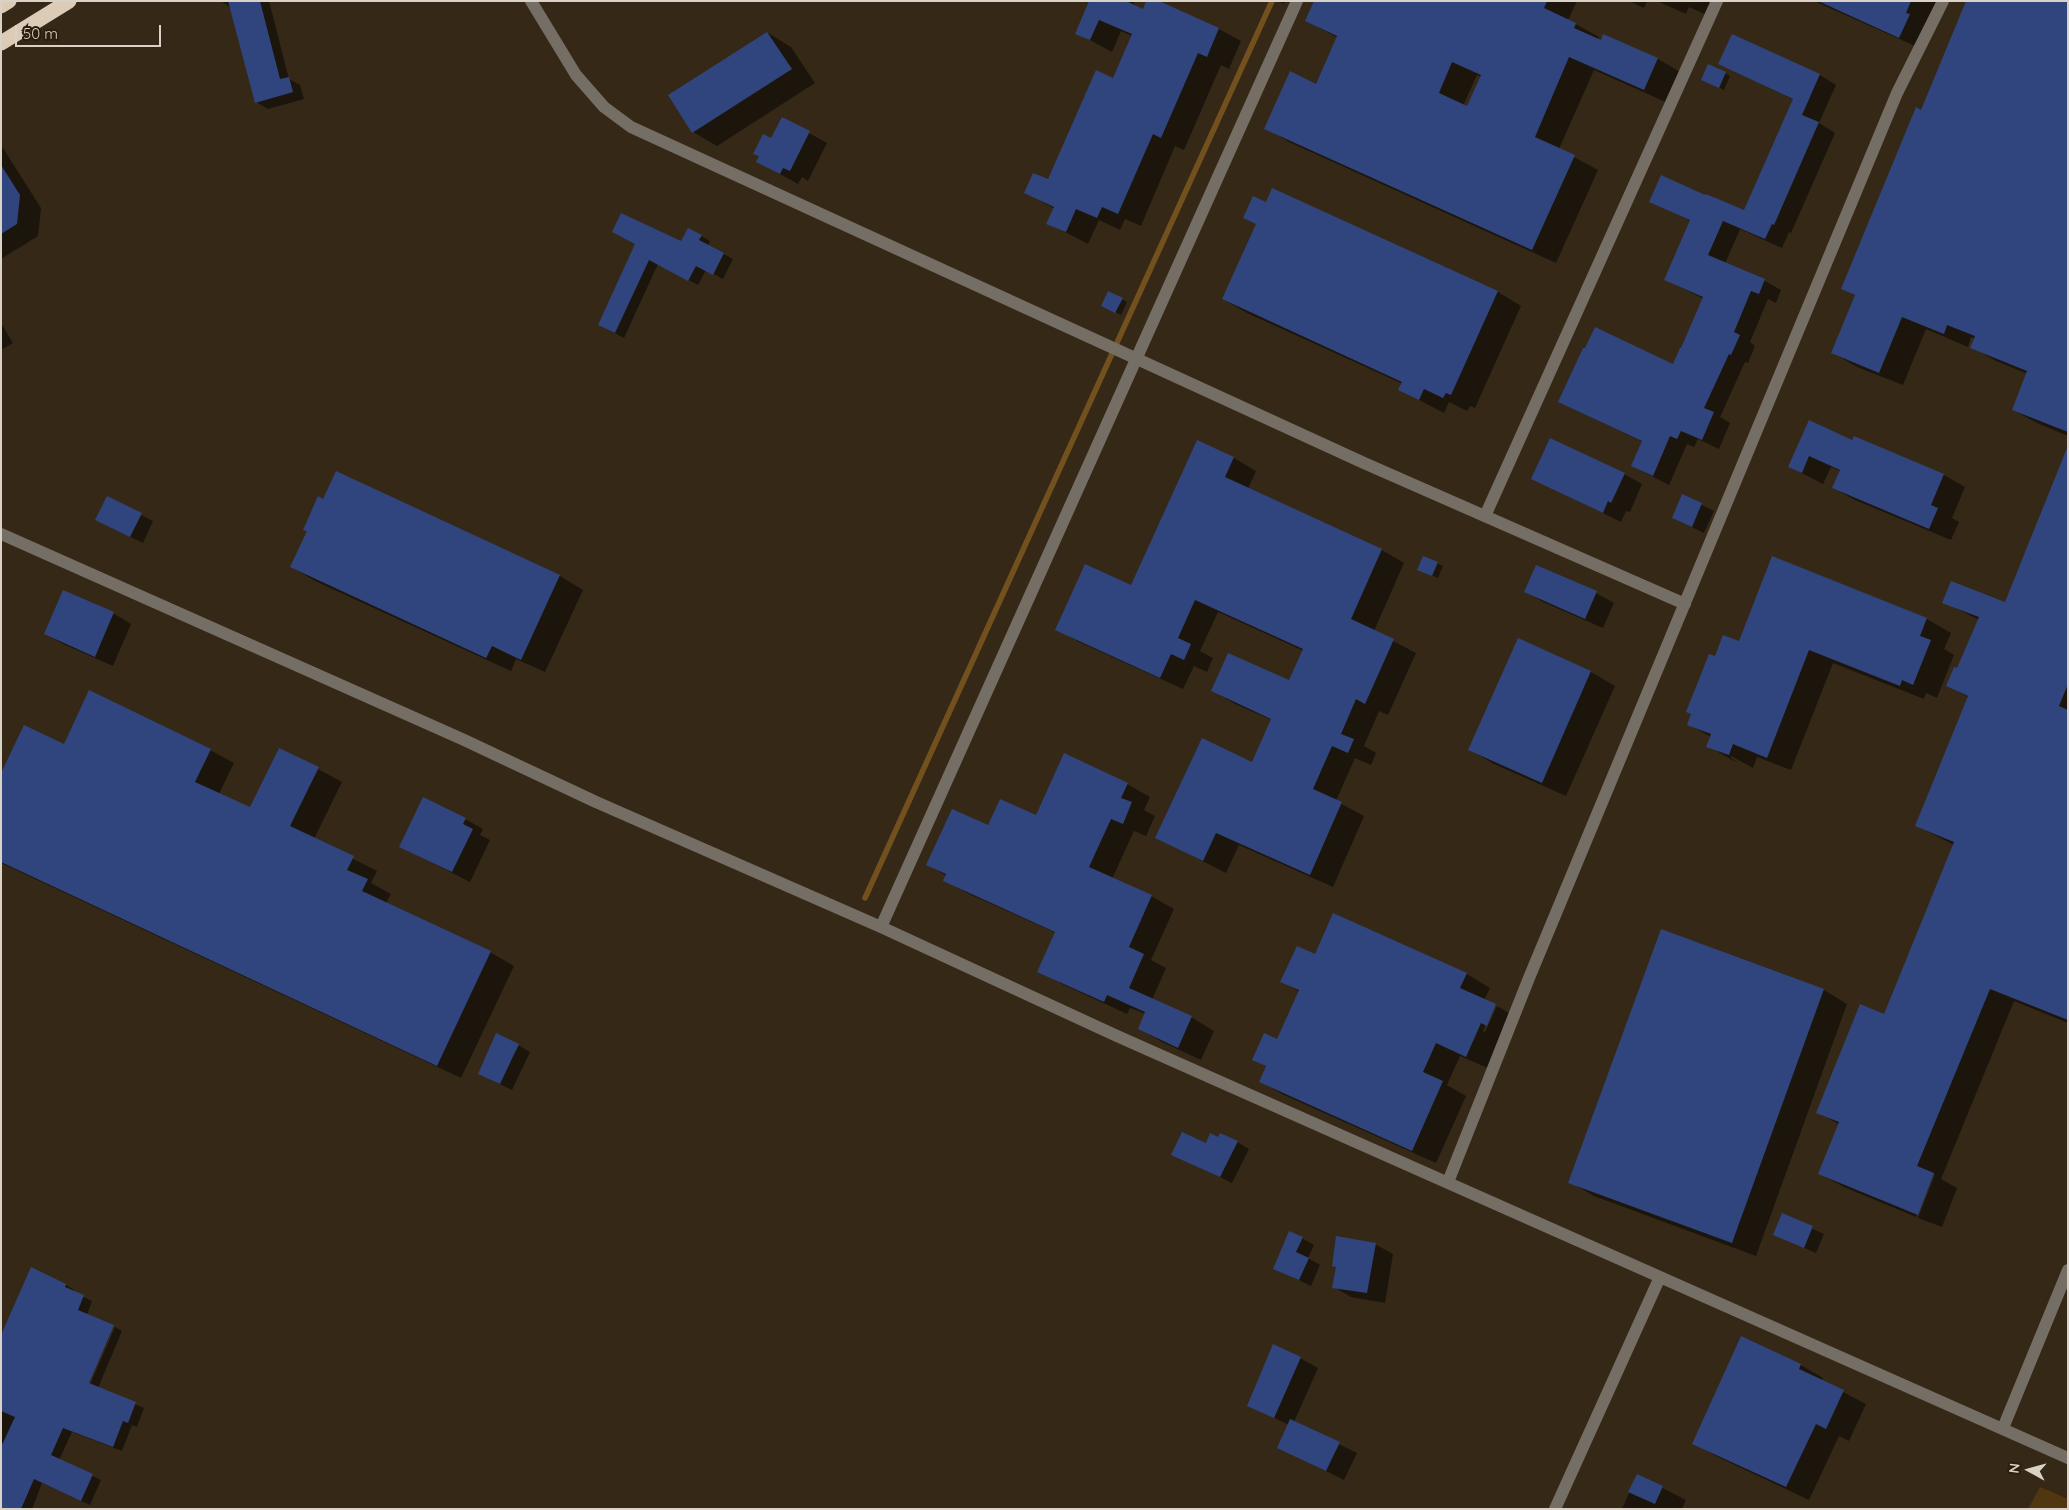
<!DOCTYPE html>
<html>
<head>
<meta charset="utf-8">
<style>
	body { margin:0 }
	#map { position:relative; width:2069px; height:1510px; overflow:hidden; background:#352817; font-family:Quicksand,sans-serif }
	canvas { display:block }
	.frame { position:absolute; inset:0; border:2px solid #dad2c7; pointer-events:none }
	.north { position:absolute; left:2004px; top:1445px; width:50px; height:50px; -webkit-text-stroke:4px #2b1e0d; paint-order:stroke; rotate:277deg; font-size:14px; font-weight:700; line-height:20px; text-align:center; color:#dad2c7 }
	.north::after { content:''; display:block; margin:auto; width:18px; height:22px; background:#dad2c7; clip-path:polygon(50% 0,100% 100%,50% 72%,0 100%) }
	.scale { position:absolute; left:15px; top:25px; width:146px; height:22px; box-sizing:border-box; border:2px solid #dad2c7; border-top:0; padding-left:6px; font-size:15px; line-height:18px; white-space:nowrap; color:#dad2c7; -webkit-text-stroke:4px #2b1e0d; paint-order:stroke }
</style>
</head>
<body>
<div id="map">
<canvas width="2069" height="1510"></canvas>
<div class="frame"></div>
<div class="north">N</div>
<div class="scale">50 m</div>
</div>
<script>
const context = document.querySelector('canvas').getContext('2d');
context.lineJoin = 'round';
function fillPath(path, color) {
  context.fillStyle = color;
  context.fill(path, 'evenodd');
}
function trace(path, color, width, dash) {
  context.strokeStyle = color;
  context.lineWidth = width;
  context.lineCap = dash ? 'butt' : 'round';
  context.setLineDash(dash || []);
  context.stroke(path);
}
fillPath(new Path2D(`
	M2040,1487L2068,1499V1509H2028Z`), '#51370f');
fillPath(new Path2D(`
	M221,1H269L289,79L300,85L304,99L268,109L256,102L231,8Z
	M1091,1H1135L1133,6L1143,10L1156,1L1219,29L1241,41L1229,69L1221,65L1184,150L1175,146L1141,226L1125,219L1120,230L1099,220L1088,244L1048,223L1055,209L1026,193L1049,181L1114,79L1132,36L1121,31L1112,52L1077,33Z
	M1277,1H1285L1284,4Z
	M1315,1H1577L1568,20L1599,37L1598,40L1601,41L1604,35L1658,59L1682,73L1668,103L1594,70L1559,149L1598,170L1556,263L1289,142L1265,128L1317,85L1338,38L1307,21ZM1477,75L1481,77L1468,108L1463,106Z
	M1629,1H1647L1644,8Z
	M1657,1H1717L1711,17L1689,7L1686,14Z
	M1814,1H1941L1924,50Z
	M2068,1V436L2037,423L2013,410L2028,374L1996,361L1972,347L1975,339L1971,337L1968,347L1926,329L1903,385L1857,367L1833,353L1856,296L1842,289L1922,111Z
	M768,33L791,47L815,83L717,146L693,132Z
	M1732,35L1820,75L1836,85L1819,123L1835,133L1791,233L1789,232L1782,248L1740,229L1725,264L1765,281L1781,290L1776,303L1768,299L1750,342L1755,346L1748,363L1745,362L1720,417L1730,423L1719,449L1698,439L1694,447L1687,444L1669,485L1632,466L1643,442L1559,402L1673,366L1704,299L1666,280L1691,221L1651,201L1706,197L1745,211L1794,100L1720,64Z
	M1725,73L1730,76L1724,90L1708,82Z
	M809,133L827,143L808,181L802,177L798,184L758,162L772,140Z
	M1,145L41,208L38,236L1,259Z
	M701,236L710,241L708,246L733,259L723,279L706,270L698,285L658,264L624,338L599,325L637,244L682,243Z
	M1498,292L1521,306L1475,408L1470,406L1467,411L1449,402L1444,413L1400,390L1403,384L1247,313L1223,299Z
	M1122,299L1127,302L1121,315L1108,308Z
	M1,323L13,343L1,350Z
	M1810,422L1853,441L1944,475L1965,487L1952,518L1959,522L1951,540L1855,500L1833,488L1840,471L1831,467L1823,484L1790,467Z
	M2068,449V1023L2014,1001L1941,1179L1957,1188L1942,1227L1918,1218L1935,1174H1932L1916,1217L1844,1187L1820,1174L1840,1125L1818,1112L1885,1015L1954,845L1917,826L1968,697L1948,686L1958,670L1979,620L1944,602L2006,603Z
	M1234,458L1256,471L1248,489L1382,550L1404,563L1374,631L1416,653L1388,715L1379,711L1364,746L1376,753L1371,765L1355,758L1336,801L1364,816L1333,887L1239,845L1226,873L1157,838L1252,763L1272,720L1235,704L1213,691L1289,682L1304,651L1218,612L1200,651L1213,658L1207,672L1194,666L1183,689L1079,642L1057,629L1131,586Z
	M1624,474L1642,484L1630,512L1626,511L1621,522L1533,479Z
	M1683,496L1714,511L1704,533L1673,518Z
	M107,498L153,521L143,543L108,526Z
	M1773,558L1927,619L1951,633L1944,649L1954,655L1937,698L1926,693L1924,699L1833,663L1791,770L1757,757L1753,768L1731,756V758L1738,762L1732,760L1708,746L1711,737L1688,724L1715,658L1739,643Z
	M1437,563L1443,566L1438,578L1424,572Z
	M292,567L560,576L583,590L545,672L516,659L511,671L315,581Z
	M64,592L113,613L131,624L113,666L63,644L45,634Z
	M1526,592L1596,593L1614,603L1603,628L1543,602Z
	M1518,640L1591,672L1615,686L1566,796L1494,764L1470,750Z
	M64,745L210,750L234,763L219,794L250,809L318,769L342,782L314,839L377,871L371,883L391,894L386,903L490,952L514,966L461,1078L1,863V776Z
	M1127,784L1150,797L1144,810L1155,816L1146,836L1134,831L1112,879L1151,896L1174,909L1151,960L1166,968L1152,1000L1191,1017L1214,1031L1201,1060L1162,1042L1140,1029L1146,1014L1130,1008L1127,1014L1062,984L1039,971L1056,933L967,893L945,880L947,876L928,865L989,827L1036,817Z
	M465,819L483,829L480,835L490,840L470,882L401,847Z
	M1334,915L1467,974L1490,988L1484,1000L1496,1006H1494L1483,1031L1485,1032L1497,1006L1519,1019L1490,1069L1460,1056L1447,1085L1466,1096L1436,1163L1284,1095L1261,1082L1267,1067L1254,1059L1278,1041L1300,992L1282,981L1315,955Z
	M1824,990L1847,1004L1756,1256L1594,1196L1570,1182Z
	M518,1045L530,1052L512,1090L491,1080Z
	M1219,1139L1237,1142L1249,1149L1232,1183L1173,1154L1206,1145Z
	M1782,1215L1824,1234L1816,1253L1775,1235Z
	M1302,1238L1314,1245L1308,1258L1320,1265L1311,1286L1274,1268Z
	M1375,1244L1393,1254L1385,1303L1351,1297L1334,1287Z
	M32,1269L66,1285L74,1290L73,1292L92,1301L87,1315L86,1388L88,1389L115,1327L122,1331L98,1388L144,1408L137,1427L132,1425L122,1451L72,1432L59,1460L101,1480L90,1505L42,1483L32,1509H1V1338Z
	M1742,1337L1801,1365L1823,1378L1822,1381L1866,1404L1849,1441L1839,1436L1809,1500L1716,1456L1693,1443Z
	M1300,1358L1318,1368L1294,1422L1357,1453L1344,1480L1278,1447L1289,1425L1248,1405Z
	M1637,1475L1686,1500L1682,1509H1622Z`), '#0007');
trace(new Path2D(`
	M865,898L1272,1`), '#73511f', 5.5);
fillPath(new Path2D(`
	M228,1H260L280,79L289,77L293,92L255,103Z
	M1089,1H1126L1143,9L1146,1H1159L1219,28L1207,57L1198,53L1161,138L1153,134L1118,214L1102,207L1097,218L1076,209L1066,232L1046,224L1054,207L1024,193L1033,173L1048,179L1096,70L1113,78L1132,34L1099,20L1090,40L1075,34Z
	M1314,1H1547L1544,8L1576,23L1574,28L1601,40L1603,34L1658,58L1644,90L1569,57L1535,137L1575,155L1532,250L1264,129L1290,71L1316,84L1337,36L1305,21ZM1452,62L1481,75L1467,106L1439,93Z
	M1818,1H1911L1906,13L1910,14L1899,38Z
	M1966,1H2068V432L2012,410L2027,371L1970,348L1975,336L1947,325L1944,334L1902,317L1879,373L1831,353L1855,295L1841,289L1916,107L1921,110Z
	M767,32L792,69L692,133L668,95Z
	M1732,34L1820,74L1802,115L1819,122L1774,225L1772,224L1765,239L1723,221L1708,255L1765,279L1759,294L1751,291L1734,332L1740,335L1731,355L1729,354L1704,408L1714,412L1702,440L1681,431L1677,439L1670,436L1653,476L1631,466L1642,441L1558,402L1583,348H1585L1595,327L1673,364L1680,348H1681L1703,297L1664,280L1690,220L1649,202L1661,175L1705,195L1706,194L1744,210L1793,99L1718,64Z
	M1708,64L1726,72L1719,88L1701,80Z
	M782,117L810,131L790,171L783,168L780,174L756,162L759,156L753,154L763,134L771,138Z
	M1,165L20,195L17,224L1,234Z
	M1272,188L1498,291L1451,395L1446,393L1443,398L1424,389L1419,400L1398,390L1402,382L1222,299L1256,224L1243,218L1253,196L1266,202Z
	M621,213L681,241L688,228L702,235L699,240L724,253L713,275L696,266L688,281L649,260L615,333L598,325L635,244L612,232Z
	M1108,291L1123,298L1115,313L1101,306Z
	M1809,420L1852,440L1854,436L1944,474L1931,505L1938,508L1929,529L1832,488L1840,470L1809,456L1802,473L1788,467Z
	M1550,438L1625,473L1611,503L1608,501L1603,513L1531,479Z
	M1197,440L1234,457L1225,477L1382,549L1351,619L1394,639L1365,704L1356,699L1341,734L1354,739L1348,753L1332,746L1313,789L1342,802L1310,875L1216,833L1203,861L1155,838L1202,738L1252,762L1271,719L1211,691L1228,653L1289,680L1303,649L1195,600L1178,638L1191,644L1184,660L1171,654L1160,678L1055,630L1085,564L1131,585Z
	M2067,448L2068,684L2059,706L2068,710V1020L1990,989L1917,1166L1934,1173L1918,1215L1818,1174L1839,1122L1816,1113L1860,1004L1884,1014L1954,842L1915,826L1968,696L1946,686L1954,667L1957,668L1979,617L1942,603L1951,581L2005,602Z
	M336,471L560,575L521,660L492,646L486,658L290,567L307,531L303,530L318,496L323,499Z
	M1682,494L1702,503L1692,527L1672,518Z
	M107,496L142,513L130,537L95,520Z
	M1423,556L1438,562L1432,576L1417,570Z
	M1772,556L1927,618L1920,636L1931,640L1913,685L1902,680L1900,686L1809,650L1767,758L1733,744L1729,755L1706,747L1711,734L1687,725L1691,714L1686,712L1709,654L1715,656L1723,635L1739,641Z
	M1536,565L1597,591L1585,619L1524,592Z
	M63,590L114,612L95,657L44,634Z
	M1518,638L1591,671L1542,783L1468,750Z
	M89,690L211,749L195,782L250,807L279,748L319,767L290,826L354,856L347,870L368,879L362,891L491,951L437,1066L1,862V773L24,725L64,744Z
	M1064,753L1128,783L1121,798L1132,802L1123,824L1111,819L1089,867L1152,895L1129,947L1144,954L1129,988L1192,1016L1178,1048L1138,1029L1145,1012L1107,995L1104,1002L1037,972L1055,932L943,881L946,874L926,865L952,809L988,825L1000,799L1036,815Z
	M423,797L466,818L463,824L473,829L452,872L399,847Z
	M1333,913L1467,973L1460,988L1496,1004L1487,1026L1481,1023L1466,1057L1436,1043L1423,1072L1443,1081L1412,1151L1259,1082L1266,1066L1252,1060L1264,1033L1277,1039L1299,990L1280,982L1297,946L1315,954Z
	M1661,929L1824,989L1732,1243L1568,1183Z
	M496,1033L519,1044L500,1084L478,1074Z
	M1182,1132L1206,1143L1210,1133L1218,1137L1220,1133L1238,1141L1220,1177L1171,1155Z
	M1782,1213L1813,1226L1804,1248L1773,1235Z
	M1289,1231L1303,1237L1296,1252L1309,1258L1299,1280L1273,1269Z
	M1336,1236L1376,1243L1367,1293L1332,1288L1336,1267L1332,1266Z
	M31,1267L66,1284L65,1287L84,1295L78,1310L114,1325L89,1383L136,1402L128,1423L123,1421L113,1447L63,1428L51,1455L93,1474L81,1501L34,1479L21,1509H1V1447L15,1417L1,1411V1335Z
	M1741,1336L1801,1364L1799,1369L1844,1390L1826,1429L1816,1424L1786,1487L1692,1444Z
	M1273,1344L1301,1357L1274,1418L1247,1406Z
	M1290,1419L1340,1442L1326,1471L1277,1448Z
	M1637,1474L1663,1486L1655,1504L1628,1492Z`), '#30457e');
trace(new Path2D(`
	M531,1L576,75L604,107L631,127L1364,463L1685,604
	M1485,516L1717,1
	M1,534L462,739L596,802L881,927L1117,1036L2068,1458
	M881,927L1297,1
	M1448,1182L1529,978L1897,93L1943,1
	M2003,1428L2068,1270
	M1555,1509L1660,1277`), '#746e65', 12);
trace(new Path2D(`
	M1,6L9,1
	M1,43L69,1`), '#dccbb6', 15);
</script>
</body>
</html>
